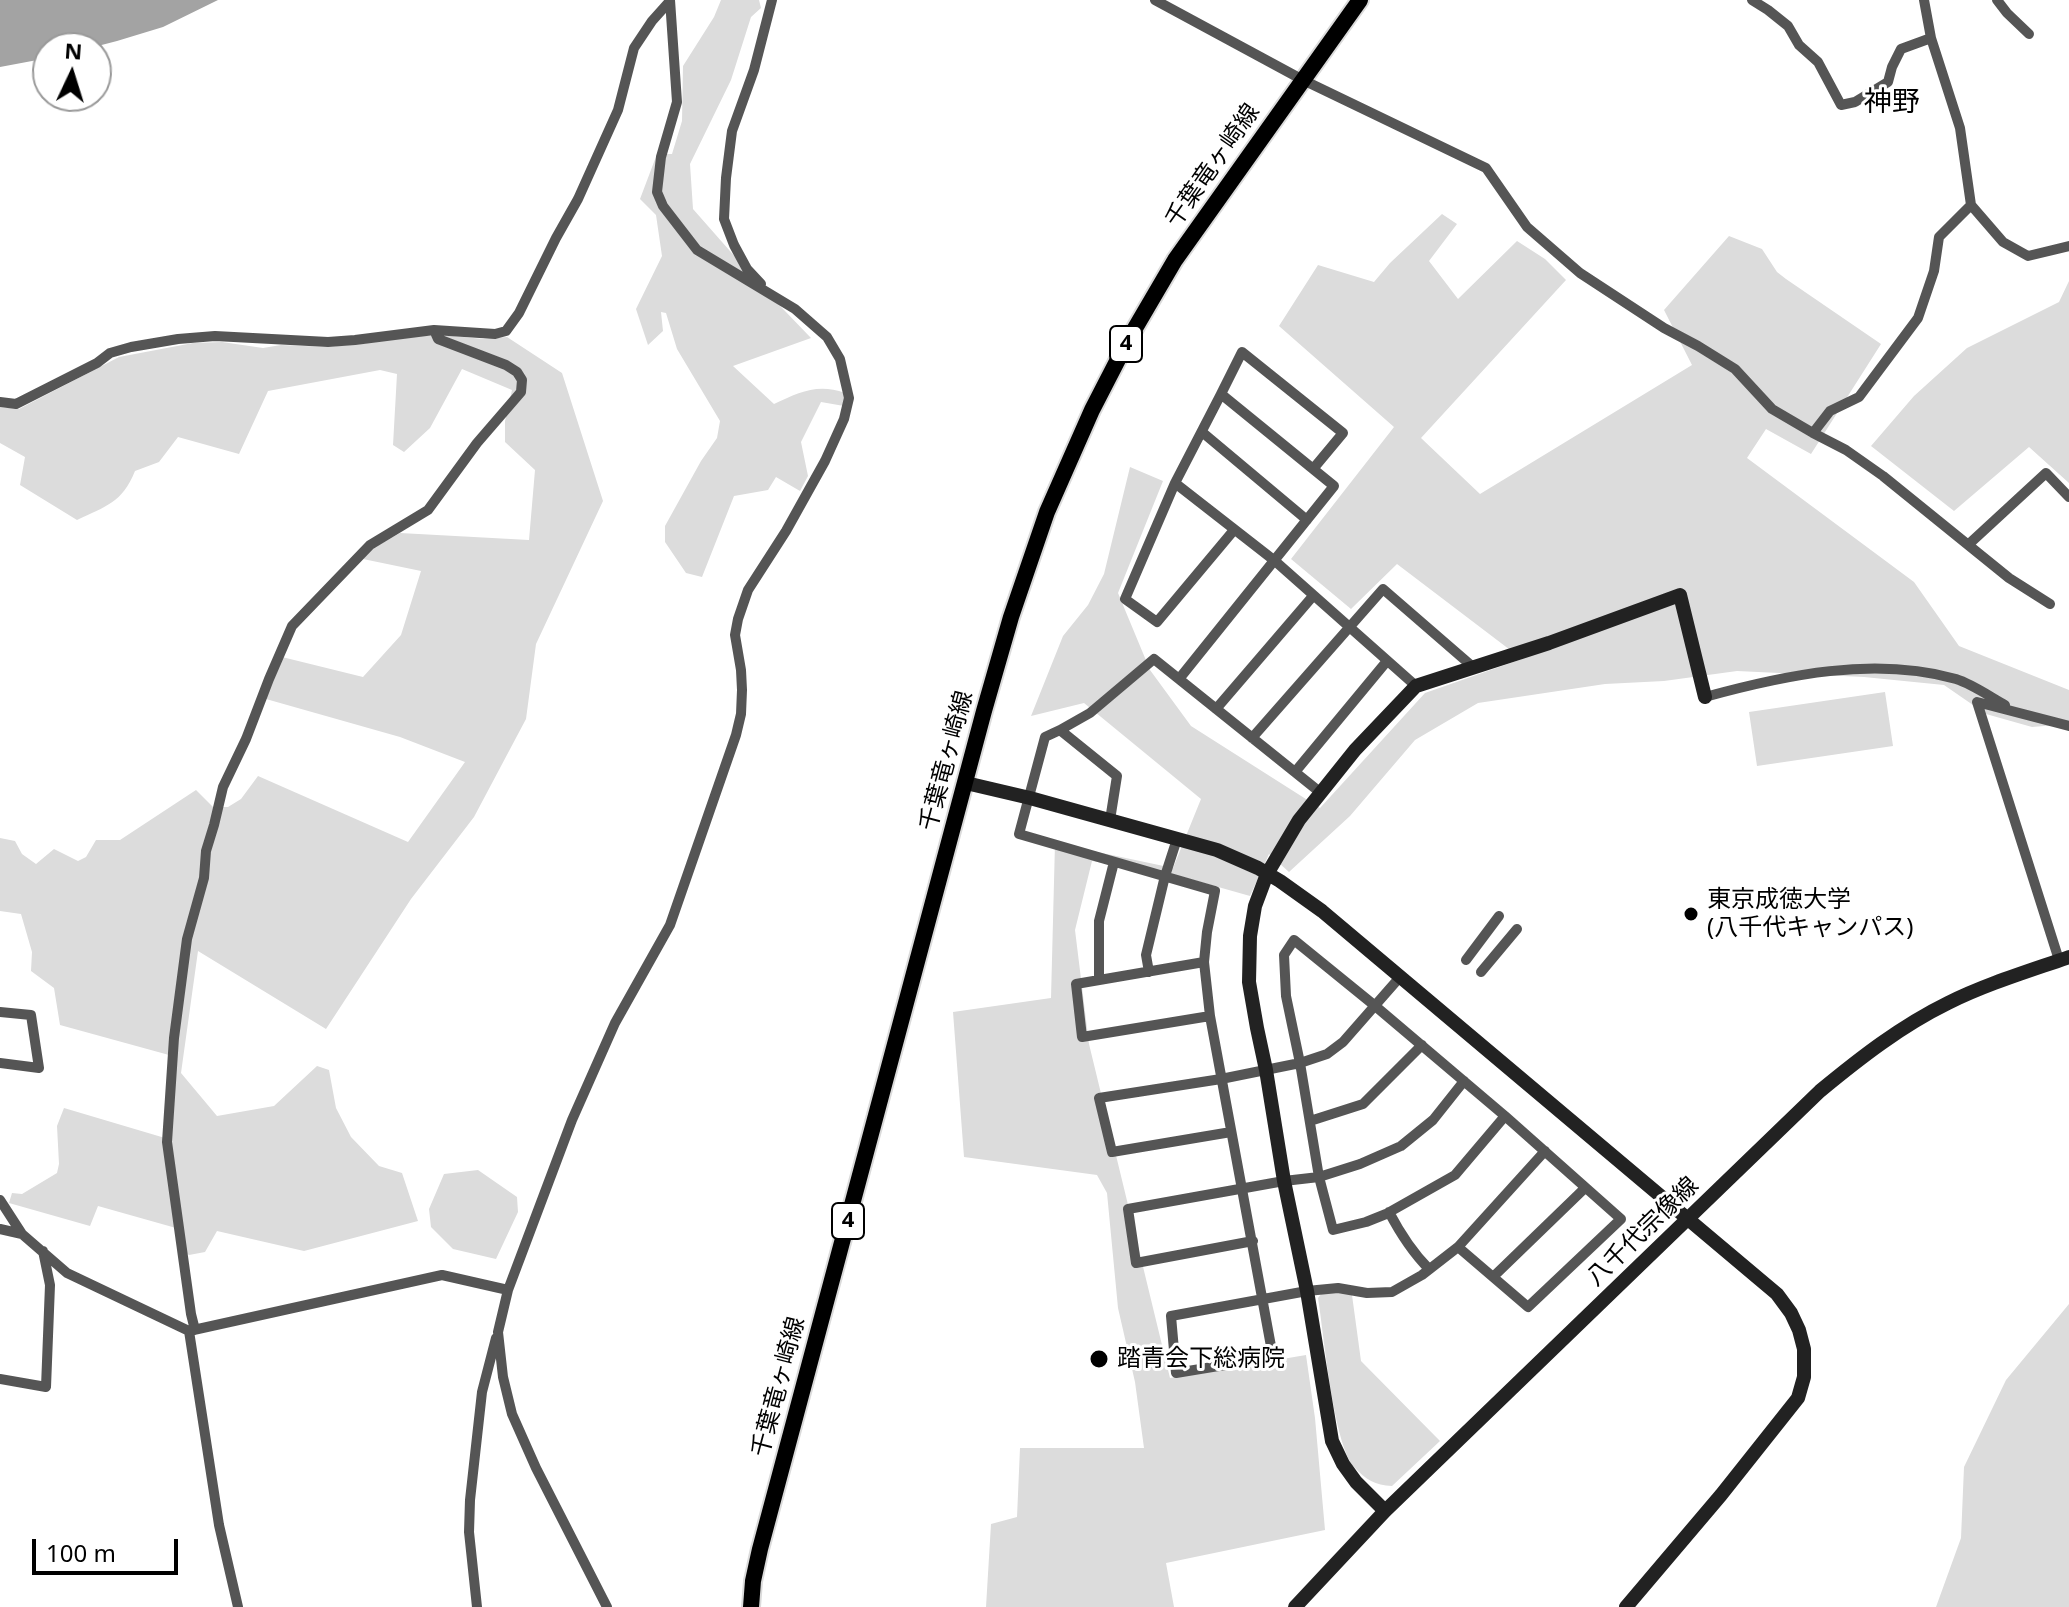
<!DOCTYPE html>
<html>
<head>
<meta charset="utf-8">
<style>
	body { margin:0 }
	#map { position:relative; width:2069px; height:1607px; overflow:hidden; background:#fff; font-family:"Noto Sans",sans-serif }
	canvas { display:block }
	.north { position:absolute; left:32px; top:32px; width:80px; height:80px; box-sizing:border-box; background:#fff; border:2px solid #999; border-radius:50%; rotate:4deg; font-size:22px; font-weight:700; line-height:32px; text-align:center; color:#000 }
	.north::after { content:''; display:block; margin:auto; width:28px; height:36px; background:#000; clip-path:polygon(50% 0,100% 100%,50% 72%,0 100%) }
	.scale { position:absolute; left:32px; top:1539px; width:146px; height:36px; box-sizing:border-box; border:4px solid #000; border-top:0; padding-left:10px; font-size:24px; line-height:28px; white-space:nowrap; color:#000; -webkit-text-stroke:6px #fff; paint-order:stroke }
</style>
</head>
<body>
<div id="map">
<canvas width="2069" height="1607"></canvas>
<div class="north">N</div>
<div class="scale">100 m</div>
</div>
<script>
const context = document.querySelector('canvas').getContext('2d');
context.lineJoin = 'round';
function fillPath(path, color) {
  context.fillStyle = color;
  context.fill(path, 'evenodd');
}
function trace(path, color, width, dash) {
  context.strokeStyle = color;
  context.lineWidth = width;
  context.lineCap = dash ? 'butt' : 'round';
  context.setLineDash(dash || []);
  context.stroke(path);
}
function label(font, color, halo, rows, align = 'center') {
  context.font = font + ' "Noto Sans","Noto Sans JP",sans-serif';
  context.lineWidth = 6;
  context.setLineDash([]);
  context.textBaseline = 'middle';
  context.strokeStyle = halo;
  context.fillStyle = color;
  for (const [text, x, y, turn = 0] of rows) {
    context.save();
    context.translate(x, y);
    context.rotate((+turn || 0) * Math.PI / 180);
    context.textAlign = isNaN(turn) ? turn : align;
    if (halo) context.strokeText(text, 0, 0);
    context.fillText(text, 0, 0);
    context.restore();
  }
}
fillPath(new Path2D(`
	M721,0H759L761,8L751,17L731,80L690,164L693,209L759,284L811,338L733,366L774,404C799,392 818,383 845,393L844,406L821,402L801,442L808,476L800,491L776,477L768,490L734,496L702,577L686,573L665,542V526L701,461L717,438L720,421L677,349L666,313L661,312L663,331L648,345L636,309L662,256L656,215L640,199L657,154H672L682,121L683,66L714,17Z
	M1442,214L1457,224L1429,261L1458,299L1517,241L1545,259L1566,280L1421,438L1480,494L1692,365L1664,310L1729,236L1762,249L1777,272L1786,279L1881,344L1811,454L1766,429L1747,458L1914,582L1959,646L2069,690V724L2032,727L1986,714L1944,685L1864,677L1737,671L1664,681L1605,684L1478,703L1415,740L1350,816L1289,872L1269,854L1250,896L1183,877L1092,861L1075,930L1089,1044L1170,1378L1306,1355L1315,1418L1325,1530L1166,1563L1174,1607H986L991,1524L1017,1517L1020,1448H1144L1135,1382L1118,1308L1107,1193L1097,1175L964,1157L953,1012L1051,998L1055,843L1173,868L1201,799L1084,703L1031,716L1063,636L1088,605L1104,574L1130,467L1163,481L1118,593L1150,670L1191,726L1320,808L1425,693L1522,659L1397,564L1351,609L1291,559L1394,427L1279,326L1318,265L1374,282L1390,263Z
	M2069,281V483L2029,447L1954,511L1871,446L1914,396L1967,348L2059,302Z
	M443,335L483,339L507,337L562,373L603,501L536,644L526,719L474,817L411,899L326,1029L198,951L181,1073L217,1116L274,1106L317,1066L329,1070L336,1108L351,1137L379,1166L402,1173L418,1221L304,1251L217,1231L205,1252L189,1255L178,1248L176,1228L98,1206L90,1226L9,1203L12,1193L22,1194L57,1173L59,1164L57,1126L64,1108L165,1138L169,1055L60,1025L54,988L31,971L32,952L21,914L0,911V838L15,841L22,854L36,864L54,849L78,861L86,857L96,840H120L196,790L213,807H228L241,799L258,776L408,842L465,762L400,737L266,699L282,657L363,677L401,635L421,571L363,559L372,549L400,533L529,540L535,470L505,442V421L512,390L462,369L430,428L404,452L393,445L397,374L380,370L268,391L239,454L178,437L159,462L135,471C122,503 106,506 77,520L20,485L25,457L0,443V407L19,409L119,357L193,343L222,342L263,348L281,345L326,347L361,344L412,336Z
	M1885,692L1893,746L1757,766L1749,712Z
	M478,1170L517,1197L518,1212L496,1259L453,1249L431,1227L429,1209L444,1174Z
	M1338,1292L1352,1295L1361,1361L1440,1441L1392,1486C1375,1485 1366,1480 1354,1467C1333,1442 1324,1335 1318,1298L1322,1293Z
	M2069,1304V1607H1936L1961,1538L1964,1467L2006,1380Z`), '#dcdcdc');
fillPath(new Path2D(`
	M0,0H218L163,27L117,41L90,48H48V58L0,67Z`), '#a3a3a3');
const primary = new Path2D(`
	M751,1607L753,1581L760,1549L984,711L1011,617L1047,512L1092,410L1127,342L1175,260L1360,0`);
trace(primary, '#dbdbdb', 20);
trace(new Path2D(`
	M1155,0L1303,80L1486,168L1527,227L1580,273L1664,328L1698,346L1735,369L1772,409L1813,433
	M1752,0L1768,10L1788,26L1799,45L1818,62L1841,105L1855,102L1888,82L1892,67L1901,49L1931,38
	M1924,0L1931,38L1960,128L1971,205L1939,237L1934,271L1918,318L1859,397L1830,411L1813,433L1846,450L1883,476L2009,578L2050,604
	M1997,0L2007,13L2029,34
	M1971,205L2003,242L2028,256L2069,246
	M761,284L747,269L734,245L724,219L726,178L732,131L754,70L772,0
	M1221,394L1175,483L1125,599L1157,622L1234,530
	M0,402L16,404L97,363L110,353L131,347L178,339L215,336L328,342L355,340L434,330L495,334L506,331L519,313L556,238L578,199L618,110L634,48L652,21L670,1
	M1202,432L1307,520
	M1175,483L1275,561L1416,686
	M1969,544L2046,473L2069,497
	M1179,679L1334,486L1221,394L1242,352L1343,433L1313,469
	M1705,697C1785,675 1874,656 1956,679C1972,684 1989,696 2005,705
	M1216,709L1313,596
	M1060,730L1090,713L1154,659L1321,793
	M1252,738L1383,589L1473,667
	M1295,772L1387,661
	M1110,820L1117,776L1060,730L1045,737L1019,834L1215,891L1207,932L1204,962L1210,1016L1273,1357L1176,1373L1171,1316L1307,1291L1338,1288L1367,1293L1392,1292L1422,1275L1458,1247L1528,1307L1621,1219L1505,1116
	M1294,940L1374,1005L1505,1116L1455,1175L1386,1214L1366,1222L1333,1230L1319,1177L1300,1063L1286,996L1284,955Z
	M1466,960L1499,916
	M2059,960L1977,702L2069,726
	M1204,962L1076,984L1082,1037L1210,1016
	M1149,972L1146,955L1165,876L1177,839
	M1481,972L1517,929
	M1099,979V921L1114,862
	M0,1012L31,1015L39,1068L0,1063
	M1310,1121L1363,1104L1422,1045
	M1231,1132L1112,1152L1099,1098L1221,1079L1300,1063L1327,1054L1343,1042L1400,977
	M0,1200L22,1234L67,1273L189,1331L442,1275L508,1290
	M1389,1212C1400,1233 1412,1252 1429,1269
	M0,1229L22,1234
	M1253,1241L1136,1263L1128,1209L1284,1181L1319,1177L1360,1164L1401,1146L1433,1120L1464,1081
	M1458,1247L1545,1151
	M1493,1277L1585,1188
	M195,1330L191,1314L167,1142L174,1038L187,939L204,878L206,851L214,825L223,787L246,739L269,679L292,626L370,545L428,510L477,443L521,392L522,380L517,372L506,365L438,339L434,330
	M189,1331L219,1525L238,1607
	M0,1379L46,1387L50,1285L43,1251
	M477,1607L469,1532L470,1500L482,1392L496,1338
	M607,1607L536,1468L512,1414L503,1377L498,1332L508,1290L572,1120L615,1023L670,925L736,735L741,714L742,690L741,670L735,635L738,619L748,590L786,531L825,461L844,419L849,398L840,359L827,337L795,309L697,250L663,206L657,192L661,157L677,102L670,0`), '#555', 10);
trace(new Path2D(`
	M966,783L1030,798L1217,850L1258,868L1280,881L1322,911L1777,1294L1791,1313L1799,1330L1804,1349V1377L1798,1398L1721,1495L1626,1607
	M1385,1511L1356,1482L1343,1464L1332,1441L1307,1291L1284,1181L1266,1070L1257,1028L1249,982L1250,936L1255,906L1267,874L1299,820L1355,750L1416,686L1549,643L1680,595L1705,697
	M1295,1607L1385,1511L1820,1091C1860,1058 1901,1026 1948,1003C1986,984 2029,971 2069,957`), '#222', 14);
trace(primary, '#000', 16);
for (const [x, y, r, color] of [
	[1691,914,8,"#000"],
	[1099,1359,10,"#000"]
]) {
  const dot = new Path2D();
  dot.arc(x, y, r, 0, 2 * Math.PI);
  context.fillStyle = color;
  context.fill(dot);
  trace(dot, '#fff', 3);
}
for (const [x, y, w] of [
	[1126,344,32],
	[848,1221,32]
]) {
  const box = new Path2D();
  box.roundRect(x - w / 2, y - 18, w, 36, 6);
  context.fillStyle = '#fff';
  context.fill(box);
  trace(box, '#000', 2);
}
label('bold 22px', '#000', null, [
	["4",1126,344],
	["4",848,1221]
]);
label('24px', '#000', '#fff', [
	["千葉竜ヶ崎線",1213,166,-55],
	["千葉竜ヶ崎線",947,761,-75],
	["八千代宗像線",1643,1232,-44],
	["千葉竜ヶ崎線",779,1387,-75]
]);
label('24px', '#000', '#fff', [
	["東京成徳大学",1707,900],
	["(八千代キャンパス)",1707,928],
	["踏青会下総病院",1117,1359]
], 'left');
label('28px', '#000', '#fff', [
	["神野",1892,103]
]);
</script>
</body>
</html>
